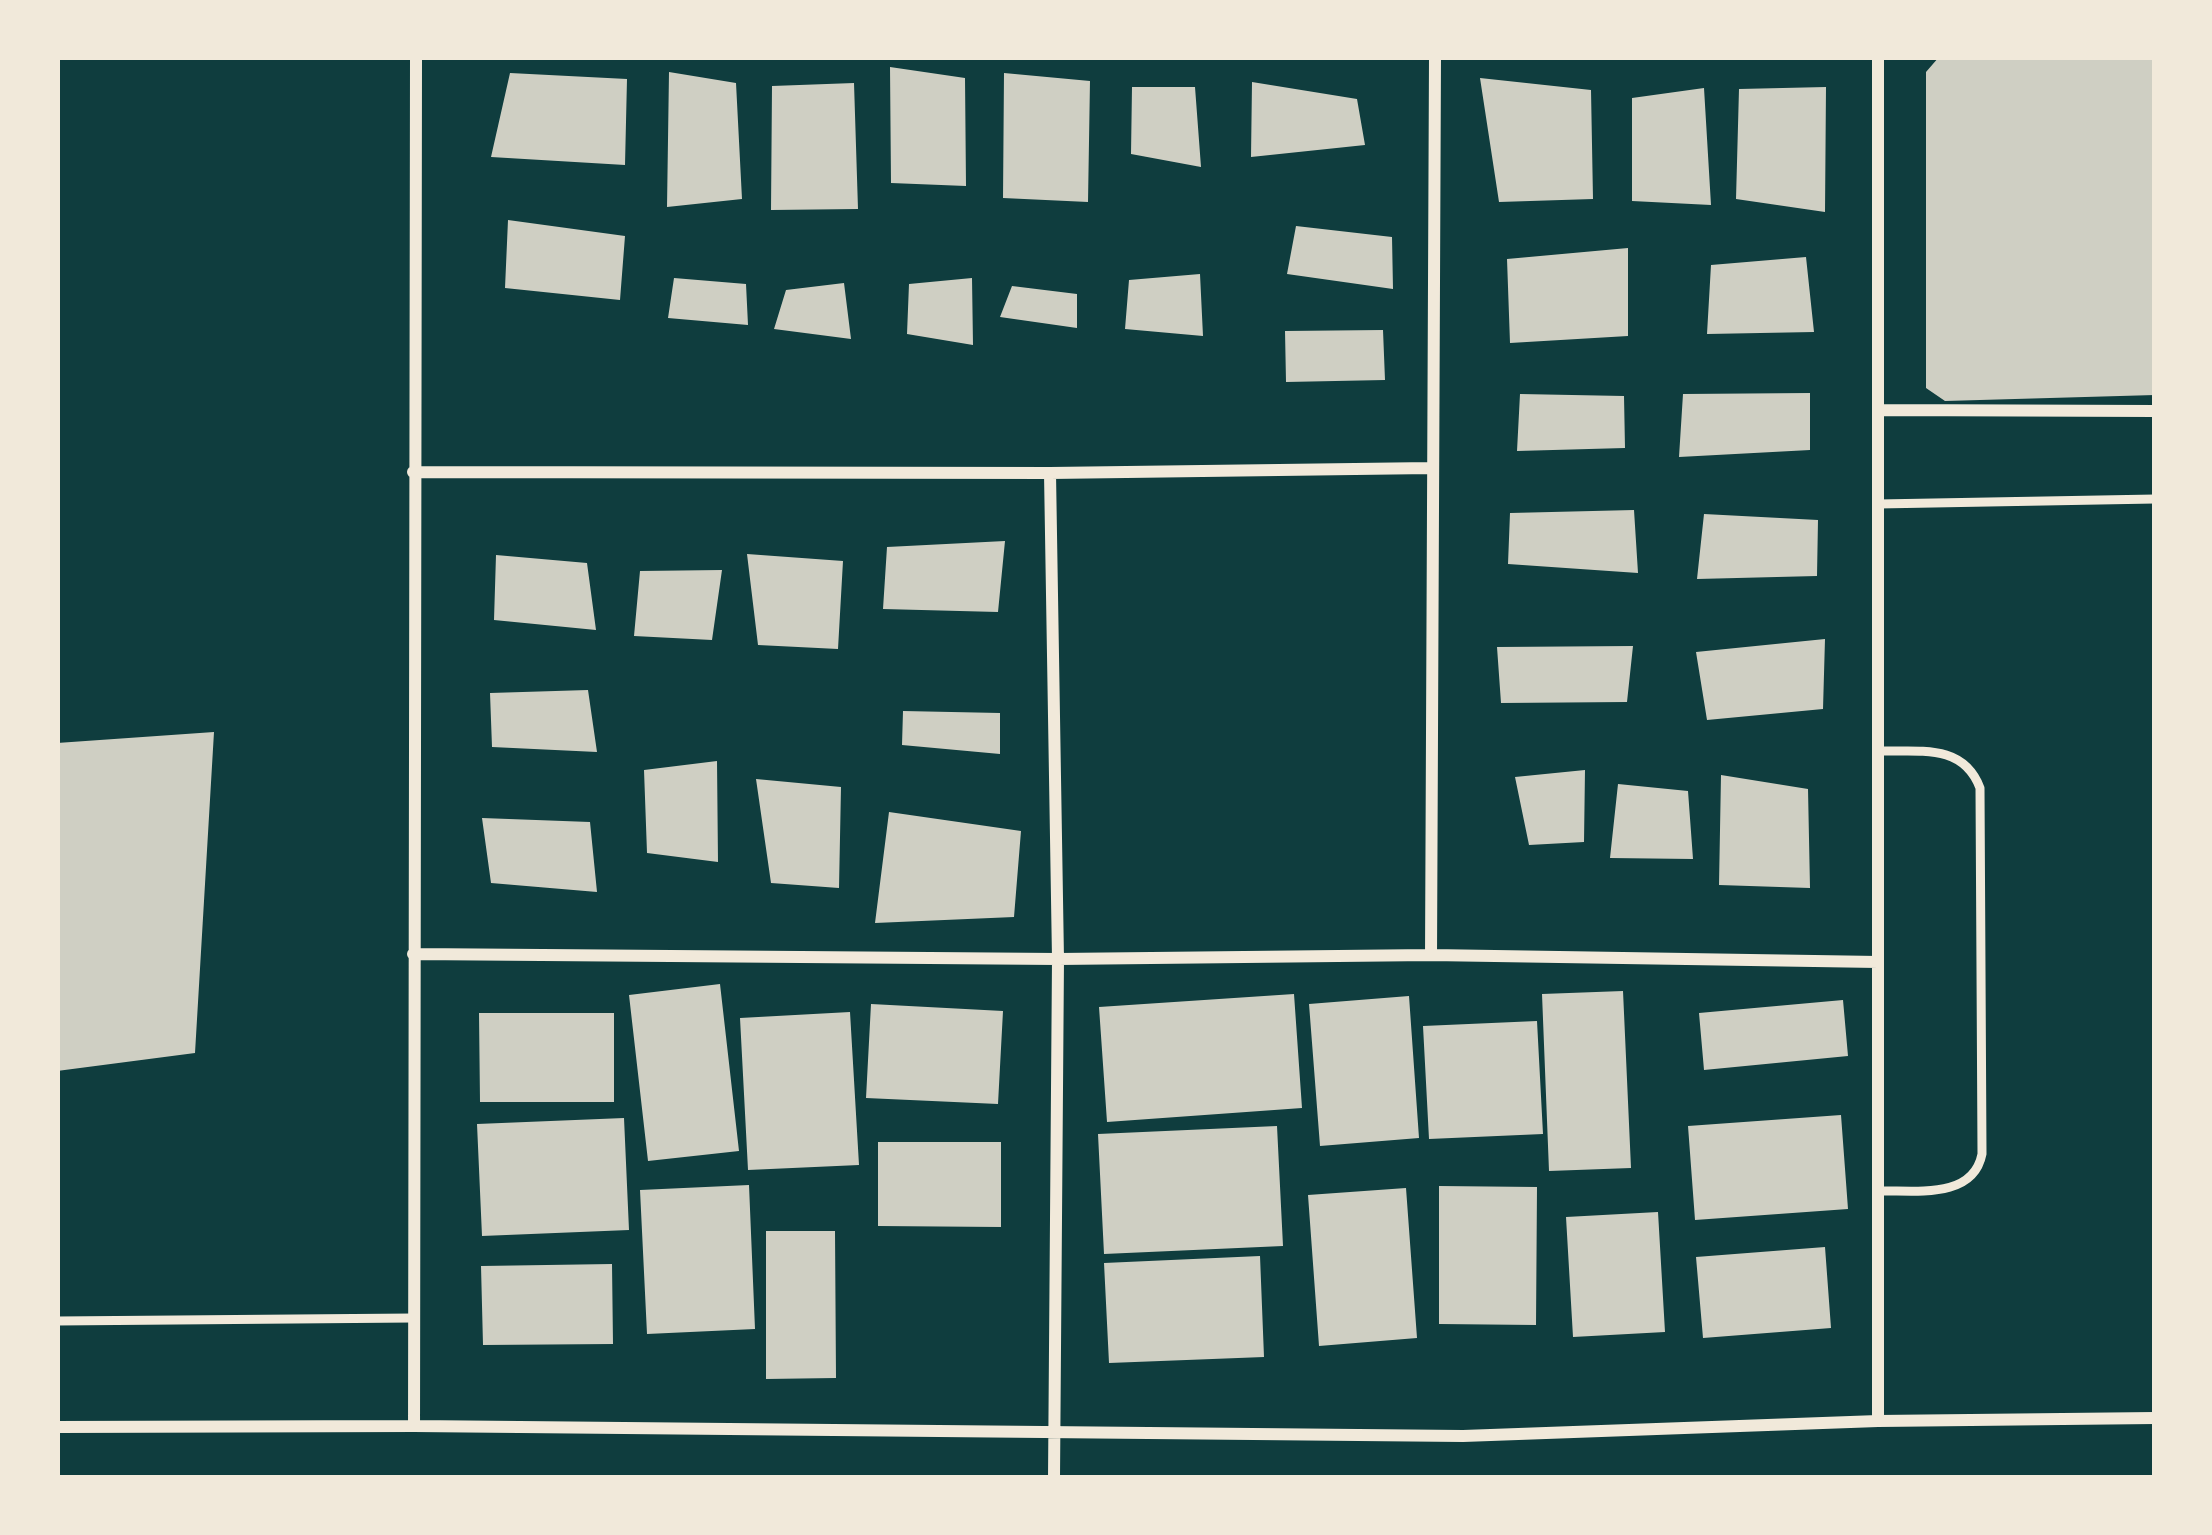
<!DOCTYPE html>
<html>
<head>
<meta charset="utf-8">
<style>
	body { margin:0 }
	#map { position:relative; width:2212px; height:1535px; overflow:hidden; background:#0f3d3e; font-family:"PT Sans Narrow",sans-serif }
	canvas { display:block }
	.frame { position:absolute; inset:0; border:60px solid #f1e9da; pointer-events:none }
</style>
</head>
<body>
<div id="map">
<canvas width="2212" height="1535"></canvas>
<div class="frame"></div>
</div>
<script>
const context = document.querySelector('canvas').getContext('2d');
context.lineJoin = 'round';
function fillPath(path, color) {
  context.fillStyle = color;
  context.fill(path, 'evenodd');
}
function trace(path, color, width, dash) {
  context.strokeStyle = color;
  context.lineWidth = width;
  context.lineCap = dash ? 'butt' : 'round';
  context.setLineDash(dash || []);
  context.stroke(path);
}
fillPath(new Path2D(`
	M1939,57H2155V395L1945,401L1926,388V72Z
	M890,67L965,78L966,186L891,183Z
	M669,72L736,83L742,199L667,207Z
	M510,73L627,79L625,165L491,157Z
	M1004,73L1090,81L1088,202L1003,198Z
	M1480,78L1591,90L1593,199L1499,202Z
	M1252,82L1357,99L1365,145L1251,157Z
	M854,83L858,209L771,210L772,86Z
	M1132,87H1195L1201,167L1131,154Z
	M1826,87L1825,212L1736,199L1739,89Z
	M1704,88L1711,205L1632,201V98Z
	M508,220L625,236L620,300L505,288Z
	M1296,226L1392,237L1393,289L1287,274Z
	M1628,248V336L1510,343L1507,259Z
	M1806,257L1814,332L1707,334L1711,265Z
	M1200,274L1203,336L1125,329L1129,280Z
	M674,278L746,284L748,325L668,318Z
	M972,278L973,345L907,334L909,284Z
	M844,283L851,339L774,329L786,290Z
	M1012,286L1077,294V328L1000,317Z
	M1383,330L1385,380L1286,382L1285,331Z
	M1810,393V450L1679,457L1683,394Z
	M1520,394L1624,396L1625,448L1517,451Z
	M1634,510L1638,573L1508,564L1510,513Z
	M1704,514L1818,520L1817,576L1697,579Z
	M1005,541L998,612L883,609L887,547Z
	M747,554L843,561L838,649L758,645Z
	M496,555L587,563L596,630L494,620Z
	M722,570L712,640L634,636L640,571Z
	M1825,639L1823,709L1707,720L1696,652Z
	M1633,646L1627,702L1501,703L1497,647Z
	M588,690L597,752L492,747L490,693Z
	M903,711L1000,713V754L902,745Z
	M214,732L195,1053L57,1071V743Z
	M717,761L718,862L647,853L644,770Z
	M1585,770L1584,842L1529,845L1515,777Z
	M1721,775L1808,789L1810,888L1719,885Z
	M756,779L841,787L839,888L771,883Z
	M1618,784L1688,791L1693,859L1610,858Z
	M889,812L1021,831L1014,917L875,923Z
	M482,818L590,822L597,892L491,883Z
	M720,984L739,1151L648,1161L629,995Z
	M1623,991L1631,1168L1549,1171L1542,994Z
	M1294,994L1302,1108L1107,1122L1099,1007Z
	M1409,996L1419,1138L1320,1146L1309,1004Z
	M1843,1000L1848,1056L1704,1070L1699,1013Z
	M871,1004L1003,1011L998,1104L866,1098Z
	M850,1012L859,1165L748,1170L740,1018Z
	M479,1013H614V1102H480Z
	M1537,1021L1543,1134L1429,1139L1423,1026Z
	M1841,1115L1848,1209L1695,1220L1688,1126Z
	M624,1118L629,1230L482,1236L477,1124Z
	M1277,1126L1283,1246L1104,1254L1098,1134Z
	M878,1142H1001V1227L878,1226Z
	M749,1185L755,1329L647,1334L640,1190Z
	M1439,1186L1537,1187L1536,1325L1439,1324Z
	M1406,1188L1417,1338L1319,1346L1308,1195Z
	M1658,1212L1665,1332L1573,1337L1566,1217Z
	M766,1231H835L836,1378L766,1379Z
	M1825,1247L1831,1328L1703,1338L1696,1257Z
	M1260,1256L1264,1357L1109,1363L1104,1263Z
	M612,1264L613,1344L483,1345L481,1266Z`), '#cfcfc3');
trace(new Path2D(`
	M1878,504L2155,499
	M1878,1191C1914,1190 1973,1200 1982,1154L1980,788C1963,743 1919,752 1878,751
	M57,1321L413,1318`), '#f1e9da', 9);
trace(new Path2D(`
	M1878,410L2155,411
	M413,472L1050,473L1431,468
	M1050,473L1058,959L1054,1478
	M413,954L1058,959L1431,955L1878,962
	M1431,955L1435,57
	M1878,1421V57
	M414,1426L416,57
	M57,1427L414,1426L1463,1436L1878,1421L2155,1418`), '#f1e9da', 12);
</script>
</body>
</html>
